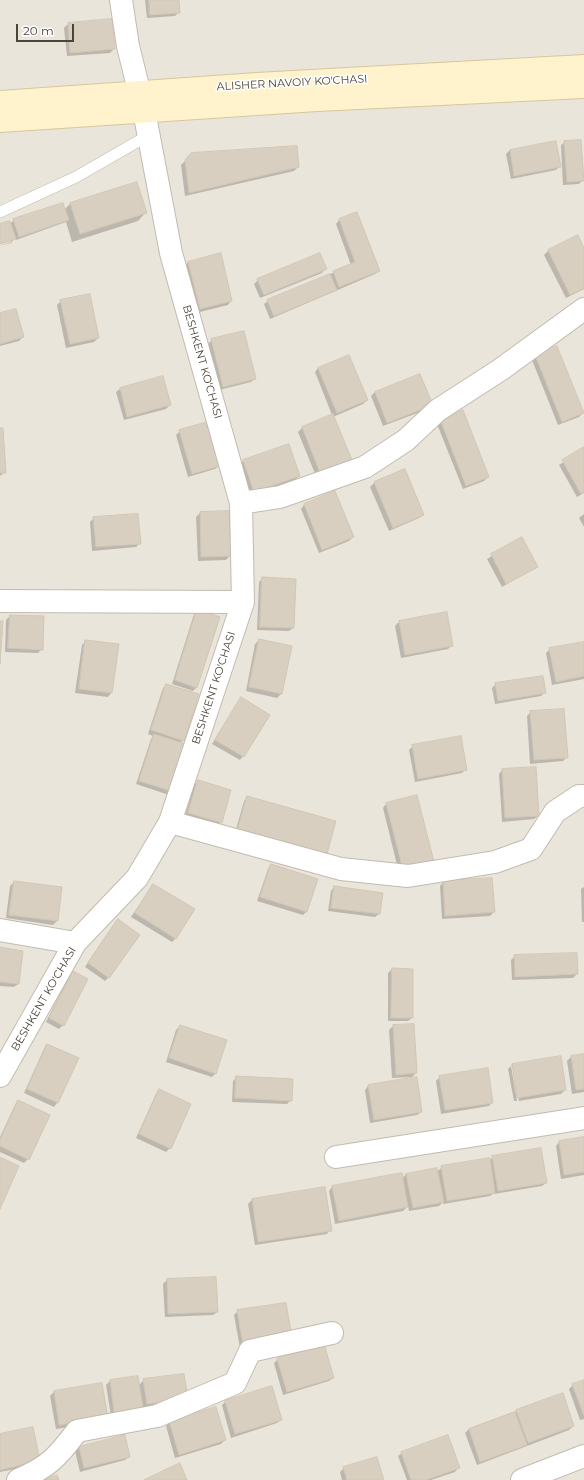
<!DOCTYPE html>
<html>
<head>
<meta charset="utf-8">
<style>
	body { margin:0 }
	#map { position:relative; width:584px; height:1480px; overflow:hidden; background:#f6f3ec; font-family:Montserrat,sans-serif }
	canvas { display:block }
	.scale { position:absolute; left:16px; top:24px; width:58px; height:18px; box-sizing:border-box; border:2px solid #4b4439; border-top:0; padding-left:5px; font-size:12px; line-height:14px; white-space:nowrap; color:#4b4439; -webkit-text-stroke:3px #fff; paint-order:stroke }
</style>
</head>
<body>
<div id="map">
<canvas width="584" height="1480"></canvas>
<div class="scale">20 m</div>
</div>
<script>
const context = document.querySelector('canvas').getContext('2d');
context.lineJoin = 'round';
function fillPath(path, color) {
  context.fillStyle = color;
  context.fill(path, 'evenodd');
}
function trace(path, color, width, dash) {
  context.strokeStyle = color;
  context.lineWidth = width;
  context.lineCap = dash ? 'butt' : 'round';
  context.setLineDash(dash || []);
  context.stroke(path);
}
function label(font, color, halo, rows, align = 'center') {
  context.font = font + ' Montserrat,sans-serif';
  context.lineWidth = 3;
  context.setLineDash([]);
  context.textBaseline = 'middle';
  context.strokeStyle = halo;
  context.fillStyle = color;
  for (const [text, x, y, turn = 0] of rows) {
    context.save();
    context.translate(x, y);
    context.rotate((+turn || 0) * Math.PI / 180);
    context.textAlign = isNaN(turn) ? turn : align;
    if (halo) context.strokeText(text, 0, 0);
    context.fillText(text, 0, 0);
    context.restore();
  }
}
fillPath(new Path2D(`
	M0,0H584V1480H0Z`), '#eae5da');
fillPath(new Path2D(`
	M145,0H178L179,12L175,16L147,18Z
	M68,24L114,49L110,53L67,56L64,28Z
	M565,142L583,180L579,184L563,185L561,145Z
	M510,150L560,166L556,170L511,179L506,154Z
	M192,154L298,167L294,171L185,196L181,165Z
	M136,184L145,213L138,221L72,242L66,222L16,240L15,238L11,243L0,246L11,242V239L0,243V225L10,224L14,220L64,210L70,204Z
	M339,220L379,271L375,274L270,319L264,304L268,301L351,265L336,224Z
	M577,237L584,250V289L566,298L544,255L548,251Z
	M188,262L231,301L228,305L196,313L185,266Z
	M325,269L322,273L260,298L254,284L258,280Z
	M61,301L98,338L94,342L66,348L57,305Z
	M0,314L23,337L19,341L0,346Z
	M212,340L255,379L251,382L219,390L208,344Z
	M535,356L583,413L579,417L558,425L532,360Z
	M318,368L367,400L363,404L333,417L350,460L316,476L298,432L302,428L332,415L315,372Z
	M162,377L170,405L166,409L124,420L116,392L120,389Z
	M375,392L428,409L383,426L371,396Z
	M441,420L488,477L484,481L463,489L437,424Z
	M0,429L5,472L0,476Z
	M180,431L219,466L215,469L188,477L176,435Z
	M584,449V493L577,497L559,465Z
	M243,461L299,476L295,480L250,496L240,465Z
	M404,470L423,515L419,518L389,531L370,487L374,483Z
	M335,493L353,537L349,541L319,553L301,509L304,505Z
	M200,513L230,556L226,560L198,561L196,517Z
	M584,514V527L579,518Z
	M94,518L139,544L136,547L92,551L90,522Z
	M522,538L537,566L502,587L487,559Z
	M263,578L293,628L289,631L257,630L259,582Z
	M197,611V687L193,691L172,684L194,614Z
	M10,616L42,649L38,653L5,652L6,620Z
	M399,622L452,645L448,649L401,658L395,626Z
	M259,640L281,694L277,698L246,691L255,644Z
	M86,641L117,645L111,693L108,697L75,693L82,645Z
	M584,643V679L552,685L546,653L550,649Z
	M496,684L544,693L541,696L495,704L492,688Z
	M167,685L183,740L180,743L170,791L166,794L136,784L151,739L153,736L148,734L163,688Z
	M241,699L243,756L240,760L212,744Z
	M531,712L567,757L563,761L530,764L527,716Z
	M413,746L466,769L462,773L415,782L409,750Z
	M502,770L538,816L534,819L502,822L499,774Z
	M198,781L221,822L217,826L185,816L194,785Z
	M248,797L326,854L235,833L244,801Z
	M386,804L433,862L399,873L383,808Z
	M271,865L306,912L303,915L257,901L268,869Z
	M14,882L57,921L53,925L6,918L10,886Z
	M443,882L494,912L490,916L442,919L440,886Z
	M153,885L176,938L172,942L131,917Z
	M334,887L379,914L375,917L328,911L331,891Z
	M584,887V922H582L581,889Z
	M114,925L109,977L105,981L85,967Z
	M0,949L18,984L14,987L0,986Z
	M515,956L577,974L573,978L512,980L511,960Z
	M392,969L412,1018L408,1021H388V973Z
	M73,972L63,1025L59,1029L46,1022L69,976Z
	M180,1026L216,1073L212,1077L166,1062L176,1030Z
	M393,1026L416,1073L412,1077L392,1078L389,1030Z
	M47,1045L77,1059L57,1103L54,1107L24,1093L44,1049Z
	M584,1055V1092L572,1094L567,1061L571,1057Z
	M512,1065L565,1090L561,1094L519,1101L513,1066H511L517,1101H514L508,1069Z
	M237,1077L291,1100L287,1104L232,1102L233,1081Z
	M440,1077L492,1102L489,1106L441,1114L436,1081Z
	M368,1086L421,1112L417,1115L370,1123L365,1090Z
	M160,1090L170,1148L166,1152L136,1138L156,1094Z
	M18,1101L28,1159L24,1163L0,1152V1137L15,1105Z
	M584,1138V1175L561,1179L556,1146L559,1142Z
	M493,1157L546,1183L542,1186L494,1194V1193L490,1196L443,1204V1202L439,1206L409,1211L408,1206L403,1211L335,1224L329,1191L332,1187L402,1179L406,1174L437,1172L442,1167L489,1161Z
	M324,1189L330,1230L327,1234L255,1245L248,1204L252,1200Z
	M167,1280L217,1312L213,1315L165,1317L163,1284Z
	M238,1311L291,1337L240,1348L234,1315Z
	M277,1360L333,1378L329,1381L283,1395L274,1363Z
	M137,1377L139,1385L144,1380L187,1398L143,1407L138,1412L111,1416L106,1385L110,1381Z
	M584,1381V1419L580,1420L569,1389L573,1385Z
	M54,1392L103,1421L56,1429L50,1396Z
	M225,1402L281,1420L277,1423L231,1438L222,1405Z
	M517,1411L573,1426L569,1430L477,1465L465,1433L469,1429Z
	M170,1422L225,1440L221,1444L175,1458L166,1426Z
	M0,1435L35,1465L0,1472Z
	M79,1447L129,1457L125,1460L80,1472L75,1451Z
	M402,1453L458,1468L455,1472L431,1480H407L398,1456Z
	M344,1468L382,1480H342L340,1472Z`), '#0003');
const building = new Path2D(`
	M149,0H179L180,13L150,15Z
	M112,19L115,49L70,53L68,23Z
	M581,140L584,181L567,182L564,141Z
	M556,141L561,167L514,176L510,150Z
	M297,146L299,167L189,193L185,160L191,153Z
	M137,182L147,213L80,234L70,203Z
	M63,203L69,220L19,237L13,219Z
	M357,212L380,271L339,287L333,271L355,262L339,219Z
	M10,221L16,239L0,244V224Z
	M578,235L584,248V288L570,295L548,250Z
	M221,253L232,301L200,309L188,262Z
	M320,253L327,269L264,295L257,279Z
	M330,274L337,290L274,316L267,300Z
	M90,294L99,338L70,344L60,300Z
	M16,309L24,337L0,344V313Z
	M244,331L256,379L223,387L211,339Z
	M557,346L584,413L562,422L535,355Z
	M349,355L368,400L337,413L318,368Z
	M420,374L433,405L387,423L375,392Z
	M163,376L171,405L127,417L120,388Z
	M463,410L489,477L466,486L440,419Z
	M333,414L352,460L320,473L302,427Z
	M208,422L220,466L192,474L179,430Z
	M0,428H3L6,473H0Z
	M289,444L300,476L254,492L243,460Z
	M584,447V492L581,494L562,460Z
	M405,469L424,515L393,528L374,482Z
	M335,491L354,537L322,550L304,504Z
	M229,511L231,556L201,557L200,512Z
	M138,514L141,544L96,547L93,517Z
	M522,537L538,567L506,584L491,554Z
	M262,577L296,579L294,628L260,627Z
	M197,609L220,617L197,688L175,680Z
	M447,612L453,646L405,655L399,621Z
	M10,615L44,616L43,650L8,648Z
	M0,621H3L0,664Z
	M259,639L292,646L282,694L249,687Z
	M85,640L119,644L112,693L79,689Z
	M584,642V676L556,682L549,648Z
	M543,676L546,693L498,701L495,683Z
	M166,684L199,694L184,741L151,730Z
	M241,697L270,715L244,757L215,740Z
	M564,709L568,758L534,760L530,711Z
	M154,734L186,744L171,791L139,781Z
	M461,736L467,770L418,779L412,745Z
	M536,767L539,816L505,818L502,769Z
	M198,780L231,790L222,823L188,813Z
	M417,795L434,862L403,870L386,803Z
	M247,796L336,821L327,854L238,829Z
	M271,864L318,879L307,912L260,897Z
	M492,878L495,912L445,916L443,881Z
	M14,881L62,887L58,921L9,915Z
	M153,884L195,909L176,939L135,913Z
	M334,886L383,893L380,914L331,908Z
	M118,919L140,935L109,978L88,963Z
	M0,947L23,951L19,984L0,982Z
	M577,953L578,974L515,977L514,955Z
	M392,968L413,969V1018H391Z
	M73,971L88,979L64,1026L49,1018Z
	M414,1024L417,1073L396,1075L393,1025Z
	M180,1025L227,1040L216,1074L169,1058Z
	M47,1044L79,1058L58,1103L27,1089Z
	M584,1054V1089L576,1090L571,1056Z
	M561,1056L566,1090L517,1098L512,1064Z
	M488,1068L493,1103L445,1110L439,1076Z
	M236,1076L293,1079L292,1101L235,1098Z
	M417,1077L422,1112L374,1120L368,1085Z
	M159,1089L191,1104L171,1149L139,1134Z
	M18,1100L50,1115L29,1160L0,1146V1140Z
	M584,1137V1172L564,1175L559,1141Z
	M541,1148L547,1183L498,1191L492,1156Z
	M0,1157L19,1166L0,1209Z
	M490,1158L495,1193L447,1201L441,1166Z
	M437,1168L444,1202L413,1208L406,1174Z
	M402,1173L408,1207L339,1221L332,1186Z
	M325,1187L332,1231L258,1242L252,1199Z
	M216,1277L218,1312L168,1314L167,1279Z
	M286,1303L292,1337L243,1345L237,1310Z
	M324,1344L334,1378L287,1392L277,1359Z
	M184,1374L188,1399L147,1404L143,1379Z
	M138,1376L143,1408L114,1412L110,1380Z
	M584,1380V1416L572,1384Z
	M102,1383L108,1418L59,1425L54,1391Z
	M272,1386L282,1420L235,1434L225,1401Z
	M563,1393L574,1426L528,1443L516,1410Z
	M216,1407L226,1440L179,1455L169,1421Z
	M515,1412L527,1445L480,1462L469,1429Z
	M33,1427L40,1461L0,1470V1434Z
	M125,1435L130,1457L84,1468L79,1447Z
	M448,1435L460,1468L426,1480H411L401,1452Z
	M377,1457L384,1480H347L343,1467Z
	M180,1463L187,1480H144Z
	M57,1475L59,1480H45Z`);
fillPath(building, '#d8cfc1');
trace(building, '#d3c7b4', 1);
const lane = new Path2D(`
	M0,212L76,177L149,135`);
const street = new Path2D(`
	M241,503L280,497L365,467L406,440L438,410L500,370L584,309
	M0,601L243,602
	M170,822L341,869L408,876L495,862L531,849L555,812L579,796H584
	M0,930L75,943
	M0,1076L75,943L137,878L170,822L243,602L241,503L171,253L144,111L128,46L121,0
	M336,1157L584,1118
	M18,1480C48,1467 57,1458 77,1431L157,1416L235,1383L250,1351L332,1333
	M522,1480L584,1456`);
const secondary = new Path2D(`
	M0,102L257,84L584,66
	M0,121L317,100L584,87`);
trace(lane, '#c2bbae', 12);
trace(street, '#c2bbae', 24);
trace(secondary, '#d6c79b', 24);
trace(lane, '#fff', 11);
trace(street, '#fff', 22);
trace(secondary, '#fff3cd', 22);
label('11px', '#4b4439', '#fff', [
	["ALISHER NAVOIY KO'CHASI",292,83,-3],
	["BESHKENT KO'CHASI",202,362,74],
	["BESHKENT KO'CHASI",214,688,-72],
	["BESHKENT KO'CHASI",44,999,-60]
]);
</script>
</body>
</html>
